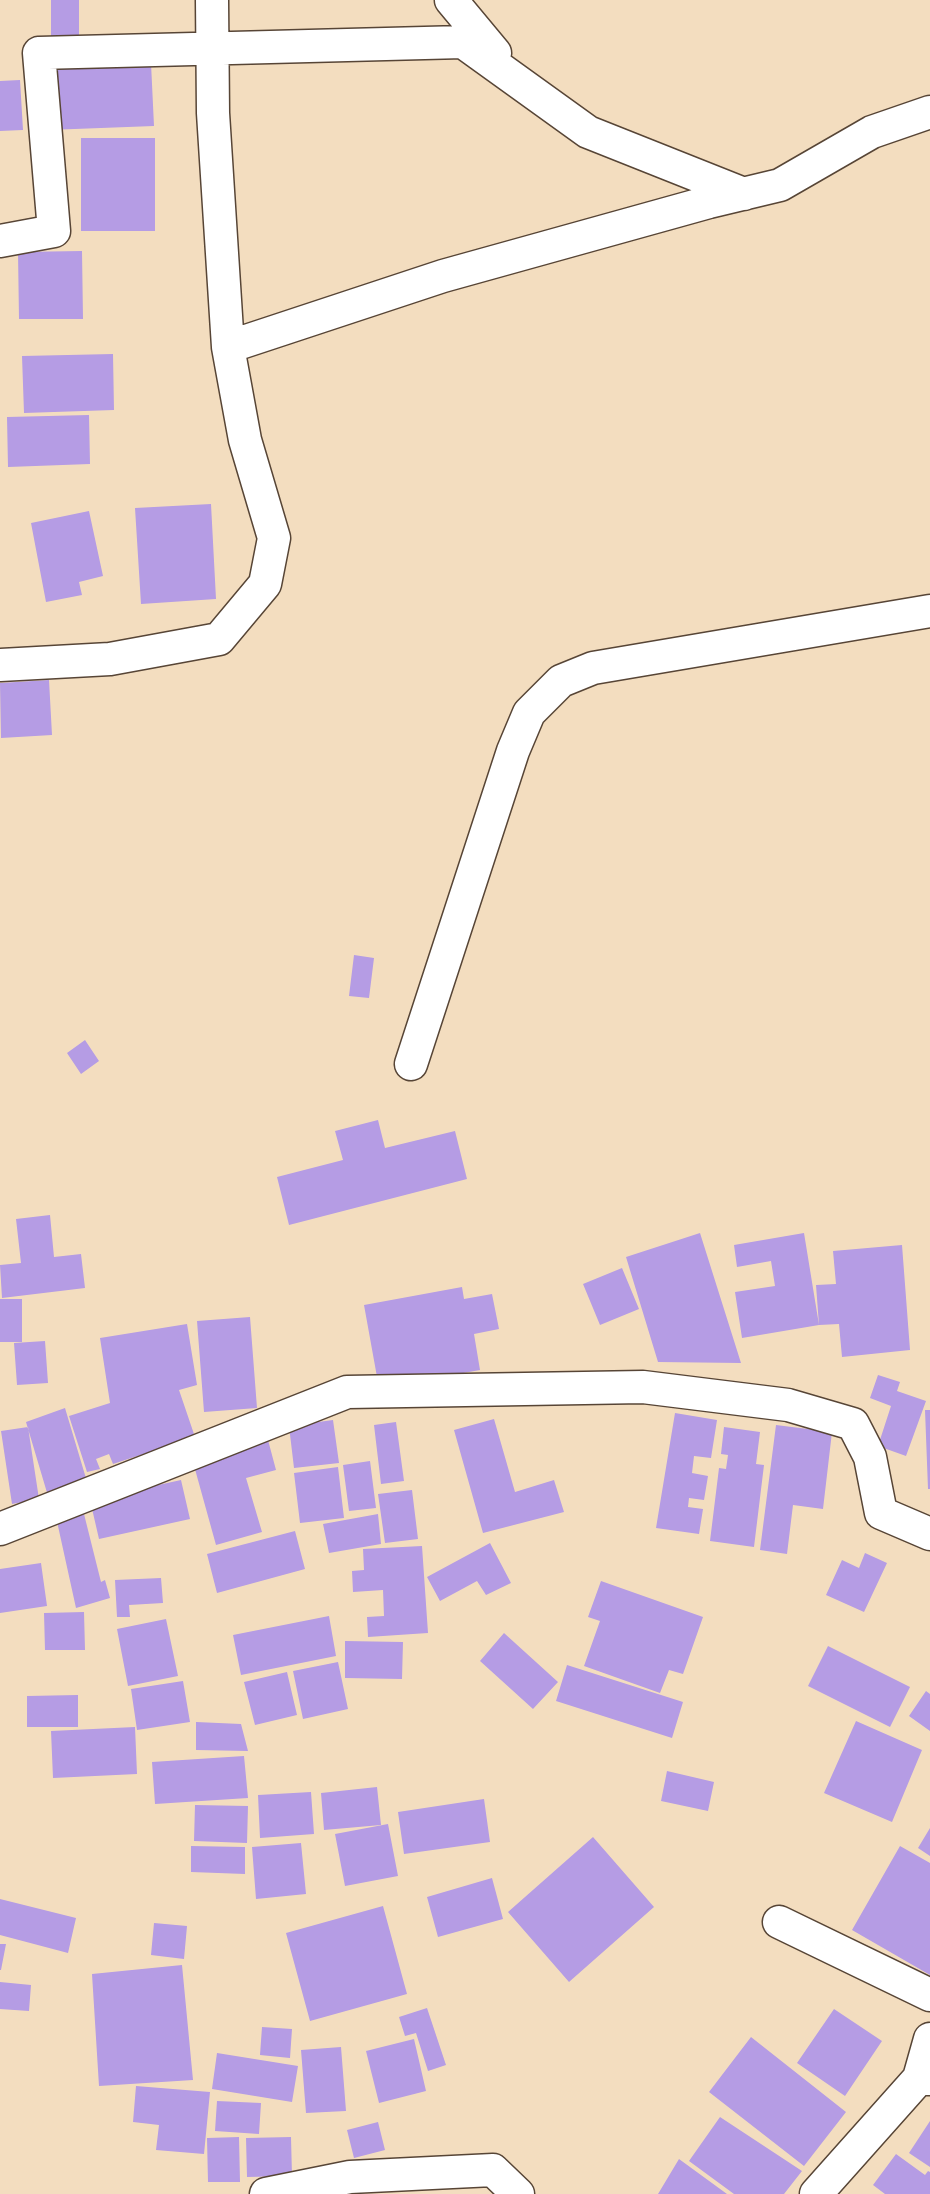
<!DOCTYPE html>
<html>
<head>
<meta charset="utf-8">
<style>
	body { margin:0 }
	canvas { display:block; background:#f3ddbf }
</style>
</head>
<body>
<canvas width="930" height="2194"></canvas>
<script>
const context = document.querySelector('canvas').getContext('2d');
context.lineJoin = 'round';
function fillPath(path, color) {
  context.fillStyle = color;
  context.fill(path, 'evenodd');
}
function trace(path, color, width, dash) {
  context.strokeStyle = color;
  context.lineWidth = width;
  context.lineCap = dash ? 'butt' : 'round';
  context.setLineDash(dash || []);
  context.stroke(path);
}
fillPath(new Path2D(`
	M51,0H79V40L51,41Z
	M151,63L154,126L48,130L45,67Z
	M20,80L23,130L0,131V81Z
	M81,138H155V231H81Z
	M82,251L83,319H19L18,252Z
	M113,354L114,410L24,413L22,356Z
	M89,415L90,464L8,467L7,417Z
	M211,504L216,599L141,604L135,508Z
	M89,511L103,576L79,582L82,595L46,602L31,523Z
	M49,680L52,735L1,738L0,683Z
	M354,955L374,958L369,998L349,996Z
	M85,1040L99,1061L81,1074L67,1053Z
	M378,1120L385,1148L455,1131L467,1179L289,1225L277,1177L343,1160L335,1131Z
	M50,1215L54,1257L81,1254L85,1288L2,1298L0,1265L21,1263L16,1219Z
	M700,1233L741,1363L658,1362L626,1257Z
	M804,1233L819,1325L742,1338L735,1292L775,1286L771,1261L737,1267L734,1245Z
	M902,1245L910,1350L842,1357L839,1324L819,1325L816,1285L836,1284L833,1251Z
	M622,1268L639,1309L600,1325L583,1284Z
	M462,1287L464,1299L492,1294L499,1329L474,1334L480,1370L379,1388L364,1305Z
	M0,1299H22V1342H0Z
	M250,1317L257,1408L204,1412L197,1321Z
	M187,1324L197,1385L179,1390L195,1437L113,1464L109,1454L96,1459L100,1469L87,1472L69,1416L110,1403L100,1338Z
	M45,1341L48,1383L17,1385L14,1343Z
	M878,1375L900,1382L897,1391L926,1401L906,1456L878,1446L891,1406L870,1398Z
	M65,1408L88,1485L48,1496L26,1422Z
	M925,1410H930V1489H928Z
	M675,1413L717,1420L711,1458L694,1456L692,1473L708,1476L704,1500L689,1498L688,1507L703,1509L699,1534L656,1528Z
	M494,1419L515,1492L554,1480L564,1512L483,1533L454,1430Z
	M333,1420L339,1463L294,1468L289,1426Z
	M396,1422L404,1481L381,1484L374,1425Z
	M776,1425L832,1432L823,1509L793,1505L787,1554L760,1550Z
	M28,1427L39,1499L12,1504L1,1431Z
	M724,1427L760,1432L756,1464L764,1465L754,1547L710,1541L719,1468L726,1469L728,1455L721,1454Z
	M268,1440L276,1470L246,1478L262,1532L216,1545L193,1462Z
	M370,1461L376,1508L349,1511L343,1465Z
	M338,1467L344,1518L300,1523L294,1473Z
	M181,1480L190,1519L99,1539L90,1500Z
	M412,1490L418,1539L385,1543L378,1494Z
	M83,1510L101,1582L105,1580L110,1598L76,1608L56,1517Z
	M378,1514L381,1544L329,1553L323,1524Z
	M295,1531L305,1569L217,1593L207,1554Z
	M490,1543L511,1583L486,1595L477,1581L440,1601L427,1577Z
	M422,1546L428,1633L368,1637L367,1617L384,1616L383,1590L353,1592L352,1571L364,1570L363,1549Z
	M865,1553L887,1563L864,1612L826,1595L842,1560L859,1568Z
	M41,1563L47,1606L0,1613V1569Z
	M161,1578L163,1603L129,1605L130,1617H117L115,1580Z
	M601,1581L703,1617L683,1674L669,1670L660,1693L584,1666L600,1621L588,1617Z
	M84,1612L85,1650H45L44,1613Z
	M329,1616L336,1656L241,1675L233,1635Z
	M166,1619L178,1676L128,1686L117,1629Z
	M504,1633L558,1682L533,1709L480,1661Z
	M345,1641L403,1642L402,1679L345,1678Z
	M828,1646L910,1687L890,1727L808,1686Z
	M338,1662L348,1709L303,1719L293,1671Z
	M567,1665L683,1702L672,1738L556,1701Z
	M287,1672L297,1715L255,1725L244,1682Z
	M183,1681L190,1722L137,1730L131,1689Z
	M926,1691L930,1694V1731L909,1716Z
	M78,1695V1727H27V1696Z
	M856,1721L922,1750L892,1822L824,1793Z
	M196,1722L241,1724L248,1751L196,1750Z
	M135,1727L137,1774L53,1778L51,1731Z
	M244,1756L248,1798L155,1804L152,1762Z
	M667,1771L714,1782L708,1811L661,1801Z
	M377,1787L381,1825L324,1830L321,1793Z
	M311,1792L314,1834L260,1838L258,1795Z
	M484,1799L490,1842L404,1854L398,1812Z
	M195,1805L248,1806L247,1843L194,1841Z
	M388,1824L398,1876L345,1886L335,1834Z
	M930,1828V1856L918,1848Z
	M593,1837L654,1907L569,1982L508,1912Z
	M301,1843L306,1894L256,1899L252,1847Z
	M191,1846L245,1847V1874L191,1872Z
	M900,1846L930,1863V1975L852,1930Z
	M492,1878L503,1919L438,1937L427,1897Z
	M0,1899L76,1918L68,1953L0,1935Z
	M383,1906L407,1994L310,2021L286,1933Z
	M154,1923L187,1926L184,1959L151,1955Z
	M0,1944H6L1,1970H0Z
	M182,1965L193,2080L99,2086L92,1974Z
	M0,1982L31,1985L29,2011L0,2009Z
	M427,2008L446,2065L428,2071L416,2033L405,2036L399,2017Z
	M834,2009L882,2041L845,2096L797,2063Z
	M262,2027L292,2029L290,2058L260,2055Z
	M751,2037L846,2112L804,2166L709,2092Z
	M414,2039L426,2091L379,2103L366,2051Z
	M341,2047L346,2111L306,2113L301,2050Z
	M217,2053L298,2066L292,2102L212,2089Z
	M136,2086L210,2092L204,2154L156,2150L159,2125L133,2122Z
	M217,2101L261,2103L259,2134L215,2131Z
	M720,2117L802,2171L784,2194H734L689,2161Z
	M930,2121V2167L909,2153Z
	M378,2122L385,2150L354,2158L347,2130Z
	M239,2137L240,2182H208L207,2138Z
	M291,2137L292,2176L247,2177L246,2138Z
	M896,2154L925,2175L928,2171L930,2172V2194H885L873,2185Z
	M679,2159L727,2194H658Z`), '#b59ce4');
const minor = new Path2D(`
	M212,0L213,113L228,347
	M451,0L495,53
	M0,241L54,231L39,53L463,42L588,132L744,194
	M0,665L110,659L219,639L265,584L274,538L245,440L228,347L443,276L709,202L780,185L872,132L930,112
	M411,1064L513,751L529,713L561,681L593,668L930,611
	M0,1529L347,1392L643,1387L788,1405L853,1424L870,1457L881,1513L930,1534
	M779,1922L930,1995
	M929,2079L919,2078L930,2039
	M266,2194L350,2177L493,2170L518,2194
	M816,2194L930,2066`);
trace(minor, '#574536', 35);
trace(minor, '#fff', 32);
</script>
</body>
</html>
